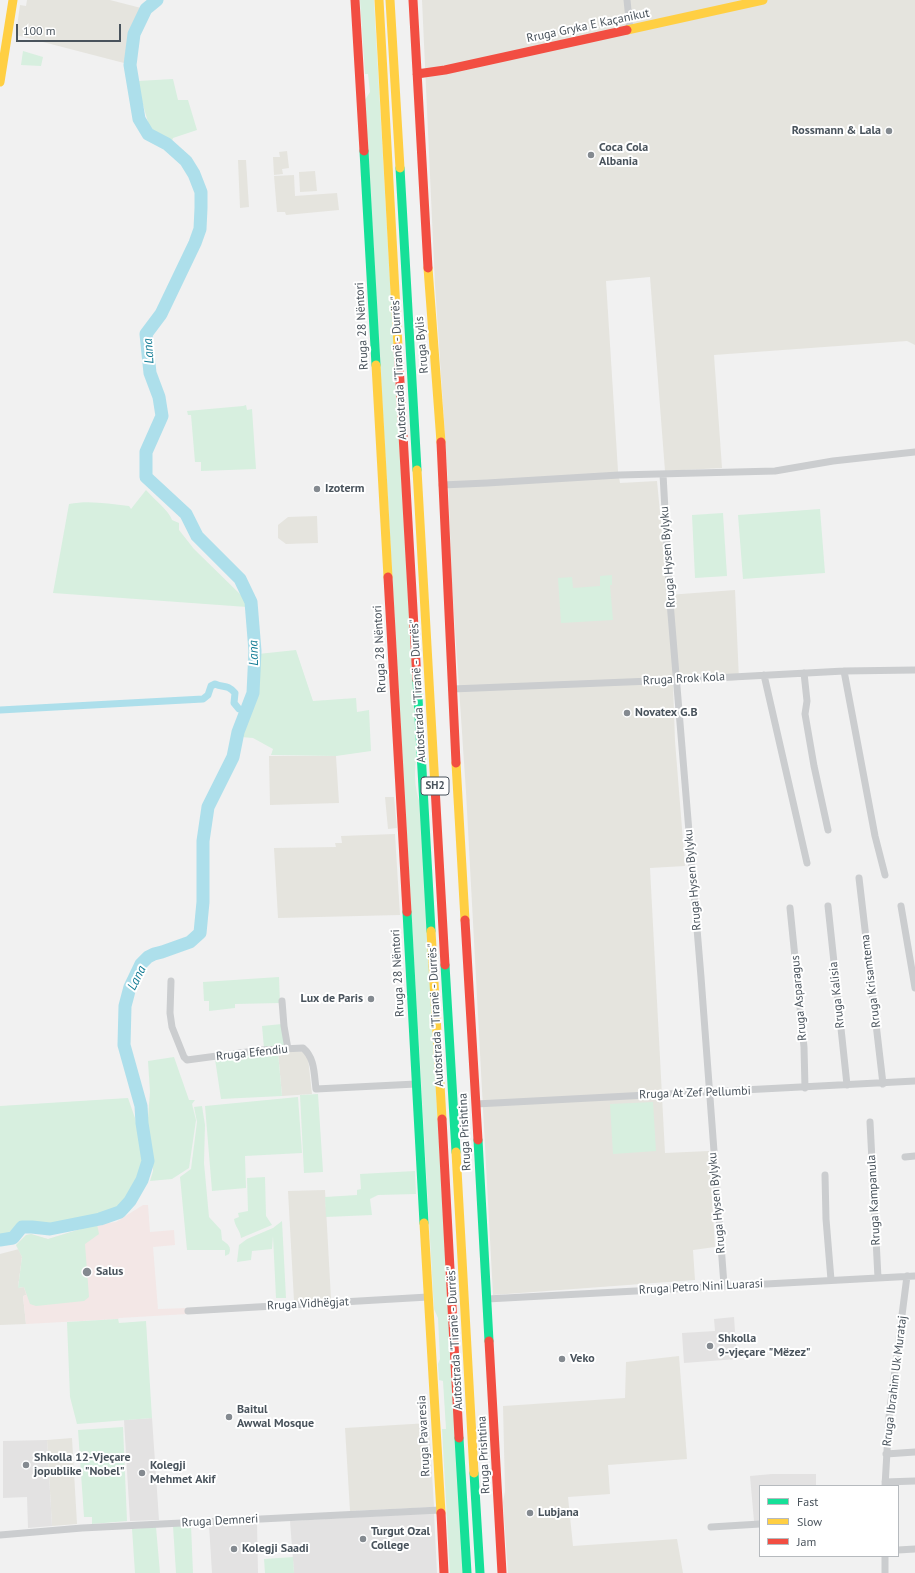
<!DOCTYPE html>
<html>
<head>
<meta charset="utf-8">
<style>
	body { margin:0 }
	#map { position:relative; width:915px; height:1573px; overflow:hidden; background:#f1f1f1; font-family:"PT Sans",sans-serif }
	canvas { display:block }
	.legend { position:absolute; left:759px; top:1485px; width:140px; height:72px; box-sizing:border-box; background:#fff; border:1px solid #b6babe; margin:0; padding:5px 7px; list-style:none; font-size:12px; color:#49535c }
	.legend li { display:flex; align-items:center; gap:8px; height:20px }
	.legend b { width:20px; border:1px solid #b6babe }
	.scale { position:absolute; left:16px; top:24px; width:105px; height:18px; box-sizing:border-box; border:2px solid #49535c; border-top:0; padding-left:5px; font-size:12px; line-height:14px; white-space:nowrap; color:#49535c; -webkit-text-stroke:3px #fff; paint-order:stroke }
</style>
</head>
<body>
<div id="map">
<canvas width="915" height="1573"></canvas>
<ul class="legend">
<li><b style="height:5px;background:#16e098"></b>Fast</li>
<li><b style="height:5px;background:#ffcf43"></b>Slow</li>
<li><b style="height:5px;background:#f24e42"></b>Jam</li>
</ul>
<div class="scale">100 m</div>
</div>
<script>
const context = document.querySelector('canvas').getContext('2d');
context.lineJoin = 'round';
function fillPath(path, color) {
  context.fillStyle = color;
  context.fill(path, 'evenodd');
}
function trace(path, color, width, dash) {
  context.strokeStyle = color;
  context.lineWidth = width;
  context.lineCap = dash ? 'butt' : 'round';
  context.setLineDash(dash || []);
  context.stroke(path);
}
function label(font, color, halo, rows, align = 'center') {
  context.font = font + ' "PT Sans",sans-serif';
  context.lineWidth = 4;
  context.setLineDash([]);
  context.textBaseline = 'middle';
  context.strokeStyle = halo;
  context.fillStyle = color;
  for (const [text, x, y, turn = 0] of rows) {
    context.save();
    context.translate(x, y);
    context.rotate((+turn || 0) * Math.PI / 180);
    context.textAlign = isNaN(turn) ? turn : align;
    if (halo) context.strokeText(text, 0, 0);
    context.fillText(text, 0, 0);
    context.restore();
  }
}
fillPath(new Path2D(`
	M27,0H110L141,8L131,30L124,63L16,35L20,5L26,6Z
	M422,0H915V345L907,341L714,355L722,468L665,471L650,277L606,281L618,471L620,483L657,481L668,595L735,590L739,680L673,683L675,741L685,866L650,868L665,1153L709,1151L715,1247L693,1250L695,1280L493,1295L466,792L452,584L448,481L435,285Z
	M287,151L289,168L282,169L283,174L274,175L273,157H280L279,152Z
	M238,160H246L249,207L240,208Z
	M315,171L317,191L300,192L299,172Z
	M294,175L295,196L337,193L339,210L286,215L285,212H277L274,176Z
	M317,516L318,543L286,544L278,538V525L288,517Z
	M269,756H336L339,803L270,805Z
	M385,797H394L397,828L388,829Z
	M395,834L400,915L278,918L274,848L336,847L335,843H342L341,836Z
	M298,1051L303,1052L308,1058L312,1094L282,1096L278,1052Z
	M325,1190L331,1299L294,1301L288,1191Z
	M19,1249L22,1257L18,1288L24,1287L27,1295L23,1296L26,1324L0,1325V1254Z
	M679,1356L687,1459L608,1465L610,1494L568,1497L573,1546L677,1539L683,1573H508L504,1516L503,1502L505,1491L503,1406L625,1398L626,1362Z
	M429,1423L434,1507L350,1511L345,1428Z
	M72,1438L77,1524L52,1526L47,1440Z`), '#e5e4de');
fillPath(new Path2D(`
	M734,1317L737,1359L684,1363L682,1333L715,1331L714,1319Z
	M152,1418L159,1520L130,1521L124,1420Z
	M47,1440L52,1526L28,1528L27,1497L3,1498V1441Z
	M772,1474H816V1486H760V1521H754L750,1476Z
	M434,1513L437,1573H294L290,1521Z
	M257,1522L258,1573H212L209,1525Z`), '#e3e2e2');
fillPath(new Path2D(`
	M143,1205H148L150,1232L174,1230L175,1245L153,1247L158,1309L188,1308V1314L119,1318L118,1319L26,1324L23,1296L26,1295L24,1287L18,1288L22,1257L16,1245L26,1235L31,1234L48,1239L97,1224L116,1222Z`), '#f3e7e6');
fillPath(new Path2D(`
	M360,0H374L417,753C414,769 414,788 420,803L463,1573H450L442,1429H446L443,1381L439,1380L438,1364L440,1359L438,1318L434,1309L365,100L370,92L368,74H365Z
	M23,51L43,57L41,66L21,65Z
	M173,79L178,100H188L197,130L173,138L172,141L150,129L141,98L138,81Z
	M246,405L247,410L252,409L256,469L201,471V462H195L191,415H188L187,411L243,406Z
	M146,490C153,498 170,512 172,520L179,523V530L194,549L242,596L247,607L53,593L69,504C90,500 108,504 129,506L131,509Z
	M820,509L825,573L743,579L738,515Z
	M723,513L727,576L695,578L692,515Z
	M612,575V585H610L613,620L561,623L558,578L572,577L573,588L600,586V576Z
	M296,650L313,701L356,698L357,712L369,710L371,751L336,756L271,755L273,749L253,738L241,737L256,695L258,654Z
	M279,977L280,1003L235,1004V1008L209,1011V1001H204L203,982Z
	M282,1024L285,1044L282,1046L264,1048L262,1026Z
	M278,1052L282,1096L221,1099L215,1059L220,1058L222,1060L226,1059V1057L236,1056L237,1058L247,1055Z
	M174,1057L189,1100H195L192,1104L196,1120L189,1168L172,1179L150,1181L153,1171V1157L147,1130L150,1092L148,1061Z
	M318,1094L323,1172L304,1173L300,1095Z
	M298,1097L302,1153L245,1156L246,1188L212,1191L205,1106Z
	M128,1098L135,1118L144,1160L139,1177L124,1204L117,1210L105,1214L51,1227L22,1225L12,1235L0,1237V1106Z
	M653,1102L656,1151L613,1154L610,1104Z
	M202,1106L205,1125L204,1163L209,1217L221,1230L222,1240C228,1244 232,1247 229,1254L225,1256V1250H187L180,1177L191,1169L197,1122L194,1107Z
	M415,1171L416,1194L378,1195L370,1199L372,1215L326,1217L325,1197L357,1195V1190L361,1189L360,1174Z
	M265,1177L266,1216L272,1225L241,1238C240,1230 235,1227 234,1219L239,1217L238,1213L248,1211L247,1178Z
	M282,1221L286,1298H276L273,1236L272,1249L252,1251L251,1260L237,1262L239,1245L247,1239L273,1228Z
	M97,1224L99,1234L85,1244L89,1297L84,1301L36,1306L30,1304L24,1287L18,1288L22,1257L16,1245L26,1235L31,1234L48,1239Z
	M118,1319L119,1323L146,1321L152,1418L77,1424L70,1397L67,1322Z
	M123,1427L127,1521L92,1524V1517H84L78,1430Z
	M191,1525L193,1573H176L173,1526Z
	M156,1527L160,1573H135L132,1529Z
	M293,1557L294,1573H265L264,1559Z`), '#d7efdf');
trace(new Path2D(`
	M0,710L203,699L208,695L211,686L215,684C224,688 227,684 235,693L234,703L239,709L246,711`), '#addfeb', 7);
trace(new Path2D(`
	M0,1240L13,1238L22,1227H32L50,1229L100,1219L120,1212L130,1201L142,1180L148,1161L142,1123L141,1106L124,1045L125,1006L130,987L141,964L148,957L154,954L162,952L190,942L200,933L203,902V841L208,807L233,757L238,732L253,693L255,651L251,602L240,579L197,536L186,514L146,477V452L162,416L159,397L150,373L146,334L161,314L195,243L200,229L201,208V192L194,174L186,161L167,144L148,134L139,119L130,65L134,34L146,9L157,0`), '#addfeb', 13);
trace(new Path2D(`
	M627,0L630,30
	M663,474L670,602L701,977L724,1285
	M442,485L487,483L619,475L775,471L833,461L915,452
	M844,671L875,836L885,875
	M804,673L807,701L805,714L814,766L828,830
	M764,675L807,863
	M452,689L677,680L844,671L915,670
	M859,878L883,1084
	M828,906L847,1085
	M901,906L915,988
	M790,908L804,1047L805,1088
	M171,981L170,1013L172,1027L184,1057L187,1060L262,1050L303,1048C315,1058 314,1074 316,1089L416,1084
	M282,1001L284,1026L288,1049
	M476,1104L915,1081
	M870,1122L878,1278
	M905,1157L915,1156
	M825,1175L826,1219L831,1280
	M487,1299L915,1276
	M188,1311L428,1297
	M886,1454L915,1452
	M885,1482L915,1481
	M885,1486L889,1417L907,1276
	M711,1527L760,1524
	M0,1535L82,1528L440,1510
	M898,1550L915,1549
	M885,1573V1556`), '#cbcdcf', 7);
trace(new Path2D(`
	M364,151L376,365
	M400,168L417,470
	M417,680L431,931
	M407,912L424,1223
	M445,965L456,1152
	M478,1140L489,1341
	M459,1438L467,1573
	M474,1473L480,1573`), '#16e098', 9);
trace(new Path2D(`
	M379,0L398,347
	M390,0L400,168
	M627,30L763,0
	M0,82L13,0
	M428,268L441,442
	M376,365L388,577
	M417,470L435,787
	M456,763L465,920
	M431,931L442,1119
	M456,1152L474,1473
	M424,1223L441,1513`), '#ffcf43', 9);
trace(new Path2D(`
	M355,0L364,151
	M413,0L428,268
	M417,74L445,70L627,30
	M398,347L417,680
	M441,442L456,763
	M388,577L407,912
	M435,787L445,965
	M465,920L478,1140
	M442,1119L459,1438
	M489,1341L502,1573
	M441,1513L444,1573`), '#f24e42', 9);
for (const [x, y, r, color] of [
	[889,131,4,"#848a90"],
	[591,155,4,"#848a90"],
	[317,489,4,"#848a90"],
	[627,713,4,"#848a90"],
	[371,999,4,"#848a90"],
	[87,1272,5,"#848a90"],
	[710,1346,4,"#848a90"],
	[562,1359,4,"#848a90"],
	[229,1417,4,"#848a90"],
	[26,1465,4,"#848a90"],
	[142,1473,4,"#848a90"],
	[530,1513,4,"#848a90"],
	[363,1539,4,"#848a90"],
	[234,1549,4,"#848a90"]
]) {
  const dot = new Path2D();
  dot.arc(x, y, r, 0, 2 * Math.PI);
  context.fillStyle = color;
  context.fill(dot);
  trace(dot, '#fff', 1.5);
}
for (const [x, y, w] of [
	[435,786,28]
]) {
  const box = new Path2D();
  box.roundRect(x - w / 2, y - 9, w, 18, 3);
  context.fillStyle = '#fff';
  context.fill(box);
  trace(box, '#49535c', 1);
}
label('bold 11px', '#49535c', null, [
	["SH2",435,786]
]);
label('12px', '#49535c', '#fff', [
	["Rruga Gryka E Kaçanikut",588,26,-12],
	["Rruga 28 Nëntori",362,326,-93],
	["Rruga Bylis",422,345,-95],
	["Autostrada \"Tiranë - Durrës\"",399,368,-93],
	["Rruga Hysen Bylyku",668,557,-94],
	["Rruga 28 Nëntori",380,649,-93],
	["Rruga Rrok Kola",684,679,-3],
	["Autostrada \"Tiranë - Durrës\"",418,691,-93],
	["Rruga Hysen Bylyku",693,880,-95],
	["Rruga 28 Nëntori",398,973,-93],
	["Rruga Krisamtema",871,981,-97],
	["Rruga Kalisia",837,995,-96],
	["Rruga Asparagus",799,998,-95],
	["Autostrada \"Tiranë - Durrës\"",436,1015,-93],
	["Rruga Efendiu",252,1053,-6],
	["Rruga At Zef Pellumbi",695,1093,-2],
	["Rruga Prishtina",465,1132,-93],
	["Rruga Kampanula",874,1200,-93],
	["Rruga Hysen Bylyku",717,1203,-95],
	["Rruga Petro Nini Luarasi",701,1287,-3],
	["Rruga Vidhëgjat",308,1304,-3],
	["Autostrada \"Tiranë - Durrës\"",455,1338,-93],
	["Rruga Ibrahim Uk Murataj",895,1381,-83],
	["Rruga Pavaresia",424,1436,-93],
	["Rruga Prishtina",484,1455,-93],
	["Rruga Demneri",220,1521,-3]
]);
label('bold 12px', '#49535c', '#fff', [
	["Rossmann & Lala",881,131,"right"],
	["Coca Cola",599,148],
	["Albania",599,162],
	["Izoterm",325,489],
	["Novatex G.B",635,713],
	["Lux de Paris",363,999,"right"],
	["Salus",96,1272],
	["Shkolla",718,1339],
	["9-vjeçare \"Mëzez\"",718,1353],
	["Veko",570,1359],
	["Baitul",237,1410],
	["Awwal Mosque",237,1424],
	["Shkolla 12-Vjeçare",34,1458],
	["jopublike \"Nobel\"",34,1472],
	["Kolegji",150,1466],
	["Mehmet Akif",150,1480],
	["Lubjana",538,1513],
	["Turgut Ozal",371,1532],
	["College",371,1546],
	["Kolegji Saadi",242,1549]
], 'left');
label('italic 13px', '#137c95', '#fff', [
	["Lana",149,351,-94],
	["Lana",254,653,-91],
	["Lana",137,978,-64]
]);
</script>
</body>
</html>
